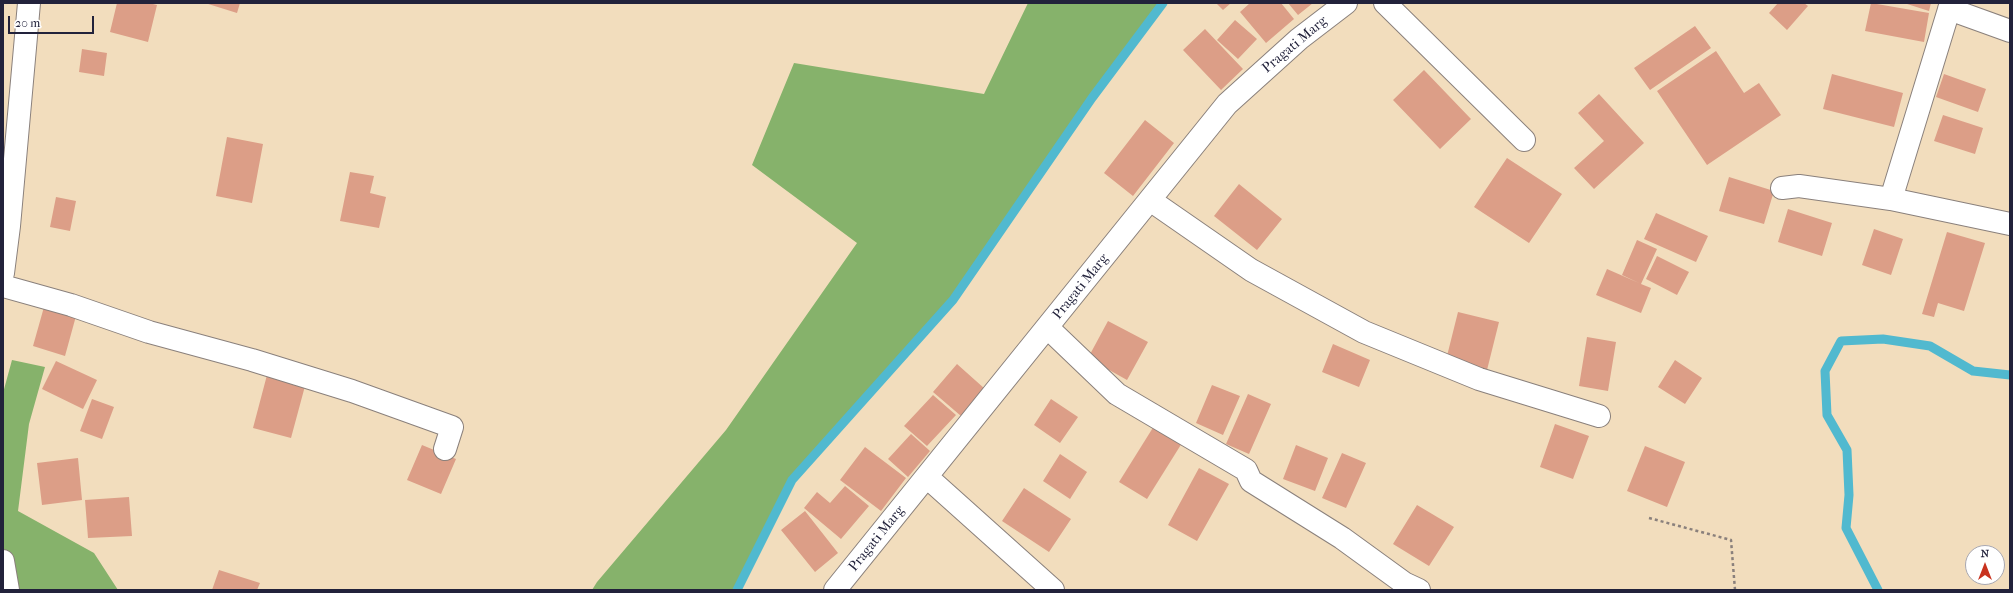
<!DOCTYPE html>
<html>
<head>
<meta charset="utf-8">
<style>
	body { margin:0 }
	#map { position:relative; width:2013px; height:593px; overflow:hidden; background:#f2ddbd; font-family:"IM FELL French Canon",serif }
	canvas { display:block }
	.frame { position:absolute; inset:0; border:4px solid #22223b; pointer-events:none }
	.north { position:absolute; left:1965px; top:545px; width:40px; height:40px; box-sizing:border-box; background:#fff; border:1px solid #a7a7b1; border-radius:50%; rotate:0deg; font-size:11px; font-weight:700; line-height:16px; text-align:center; color:#22223b }
	.north::after { content:''; display:block; margin:auto; width:14px; height:18px; background:#c8321e; clip-path:polygon(50% 0,100% 100%,50% 72%,0 100%) }
	.scale { position:absolute; left:8px; top:16px; width:86px; height:18px; box-sizing:border-box; border:2px solid #22223b; border-top:0; padding-left:5px; font-size:12px; line-height:14px; white-space:nowrap; color:#22223b; -webkit-text-stroke:3px #fff; paint-order:stroke }
</style>
</head>
<body>
<div id="map">
<canvas width="2013" height="593"></canvas>
<div class="frame"></div>
<div class="north">N</div>
<div class="scale">20 m</div>
</div>
<script>
const context = document.querySelector('canvas').getContext('2d');
context.lineJoin = 'round';
function fillPath(path, color) {
  context.fillStyle = color;
  context.fill(path, 'evenodd');
}
function trace(path, color, width, dash) {
  context.strokeStyle = color;
  context.lineWidth = width;
  context.lineCap = dash ? 'butt' : 'round';
  context.setLineDash(dash || []);
  context.stroke(path);
}
function label(font, color, halo, rows, align = 'center') {
  context.font = font + ' "IM FELL French Canon",serif';
  context.lineWidth = 3;
  context.setLineDash([]);
  context.textBaseline = 'middle';
  context.strokeStyle = halo;
  context.fillStyle = color;
  for (const [text, x, y, turn = 0] of rows) {
    context.save();
    context.translate(x, y);
    context.rotate((+turn || 0) * Math.PI / 180);
    context.textAlign = isNaN(turn) ? turn : align;
    if (halo) context.strokeText(text, 0, 0);
    context.fillText(text, 0, 0);
    context.restore();
  }
}
fillPath(new Path2D(`
	M1028,3H1163L1092,98L953,300L792,480L737,590H592L597,582L726,430L857,243L752,165L794,63L984,94Z
	M12,360L45,367L29,424L18,511L94,553L118,590H8L3,561V393Z`), '#86b26b');
trace(new Path2D(`
	M737,590L792,480L953,300L1092,98L1163,3
	M1878,590L1846,528L1849,495L1847,450L1827,415L1825,371L1841,341L1883,339L1930,346L1973,371L2010,375`), '#51b9cf', 9);
fillPath(new Path2D(`
	M117,3H149L157,5L148,42L110,32Z
	M205,3H240L237,13Z
	M1216,3H1231L1223,10Z
	M1250,3H1281L1294,19L1266,43L1240,12Z
	M1288,3H1313L1298,15Z
	M1778,3H1804L1808,6L1787,30L1769,13Z
	M1871,3L1929,13L1924,42L1865,31Z
	M1904,3H1931L1929,11Z
	M1235,20L1257,39L1238,59L1217,40Z
	M1695,26L1711,48L1650,90L1634,68Z
	M1205,29L1243,69L1221,90L1183,50Z
	M82,49L107,53L104,76L79,72Z
	M1716,51L1744,93L1759,83L1781,115L1707,165L1657,91Z
	M1424,70L1471,119L1440,149L1393,100Z
	M1832,74L1903,93L1894,127L1823,109Z
	M1944,74L1986,89L1978,112L1936,97Z
	M1599,94L1644,143L1594,189L1574,168L1604,141L1578,113Z
	M1943,115L1983,128L1975,154L1934,141Z
	M1145,120L1174,143L1133,196L1104,173Z
	M227,137L263,144L252,203L216,196Z
	M1507,158L1562,194L1529,243L1474,207Z
	M350,172L374,176L370,193L386,197L379,228L340,221Z
	M1729,177L1774,191L1764,224L1719,211Z
	M1239,184L1282,219L1257,250L1214,216Z
	M56,197L76,201L70,231L50,227Z
	M1788,209L1832,223L1822,256L1778,242Z
	M1656,213L1708,236L1696,262L1644,239Z
	M1874,229L1903,239L1891,275L1862,265Z
	M1947,232L1985,243L1964,311L1938,303L1934,317L1922,314Z
	M1637,240L1657,249L1641,284L1651,288L1641,313L1596,295L1607,269L1639,283L1622,275Z
	M1657,256L1689,272L1677,295L1646,279Z
	M44,307L76,316L65,356L33,346Z
	M1458,312L1499,322L1486,374L1445,364Z
	M1108,321L1148,342L1127,380L1088,358Z
	M1587,337L1616,342L1608,391L1579,386Z
	M1333,344L1370,360L1359,387L1322,372Z
	M1675,360L1702,378L1685,404L1658,387Z
	M56,361L97,380L83,409L42,389Z
	M957,364L985,389L961,416L933,392Z
	M267,375L305,386L291,438L253,428Z
	M1212,385L1240,396L1223,435L1196,423Z
	M1248,394L1271,404L1249,454L1226,444Z
	M933,395L956,415L927,446L904,426Z
	M92,399L114,407L102,439L80,431Z
	M1051,399L1078,417L1060,443L1034,425Z
	M1555,424L1589,436L1573,479L1540,467Z
	M1154,426L1182,443L1147,499L1119,482Z
	M911,434L930,451L908,477L888,459Z
	M422,445L456,459L441,494L407,480Z
	M1296,445L1328,458L1315,491L1283,479Z
	M1645,446L1685,462L1667,507L1627,491Z
	M865,447L906,478L881,511L840,480Z
	M1342,453L1366,463L1346,508L1322,498Z
	M1060,454L1087,472L1070,499L1043,481Z
	M78,458L82,500L42,505L37,463Z
	M1199,468L1229,484L1197,541L1168,525Z
	M845,486L869,506L841,539L804,508L817,492L830,503Z
	M1024,488L1071,519L1049,552L1002,521Z
	M129,497L132,536L88,538L85,500Z
	M1417,505L1454,527L1429,566L1393,544Z
	M805,511L838,553L815,572L781,530Z
	M219,570L260,583L257,590H212Z`), '#dc9e87');
const street = new Path2D(`
	M1385,3L1524,140
	M1949,9L2010,31
	M1782,188L1799,186L1891,199L2010,224
	M1891,199L1951,3
	M1150,200L1251,270L1364,332L1479,379L1599,416
	M3,273L9,226L29,3
	M3,286L71,305L149,332L252,360L352,391L452,427L445,449
	M1048,328L1117,394L1246,470L1251,481L1342,538L1404,583L1419,590
	M927,477L1053,590
	M3,561L8,590
	M835,590L1227,104L1299,39L1346,3`);
trace(street, '#8a807c', 24);
trace(new Path2D(`
	M1649,518L1731,540L1735,590`), '#8a807c', 2.5, [3, 3]);
trace(street, '#fff', 22);
label('14px', '#22223b', '#fff', [
	["Pragati Marg",1295,45,-40],
	["Pragati Marg",1081,287,-51],
	["Pragati Marg",877,539,-51]
]);
</script>
</body>
</html>
